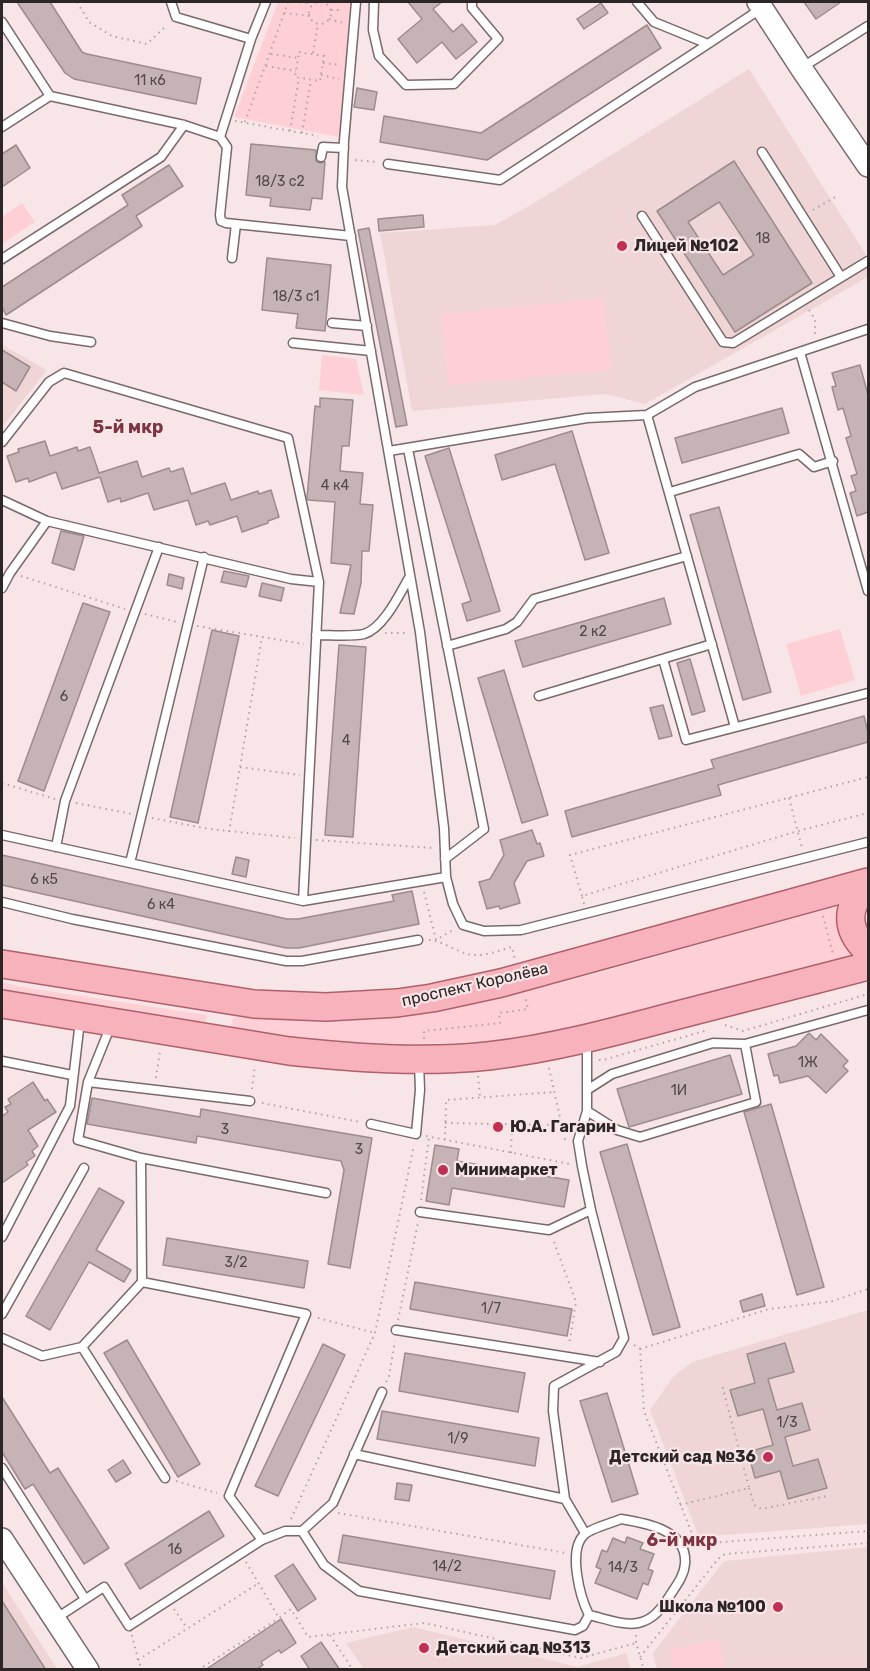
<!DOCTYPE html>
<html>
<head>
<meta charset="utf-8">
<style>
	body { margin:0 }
	#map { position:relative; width:870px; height:1671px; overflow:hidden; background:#f8e5e7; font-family:Rubik,sans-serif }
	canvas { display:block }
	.frame { position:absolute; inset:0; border:3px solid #2d2627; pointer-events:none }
</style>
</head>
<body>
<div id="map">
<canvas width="870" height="1671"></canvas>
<div class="frame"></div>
</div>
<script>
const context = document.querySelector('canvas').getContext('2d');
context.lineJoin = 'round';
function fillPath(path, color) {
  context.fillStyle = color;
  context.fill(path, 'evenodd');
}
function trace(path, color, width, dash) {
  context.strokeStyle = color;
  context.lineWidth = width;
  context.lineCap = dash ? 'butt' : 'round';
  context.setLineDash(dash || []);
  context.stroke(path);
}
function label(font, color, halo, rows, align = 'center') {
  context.font = font + ' Rubik,sans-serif';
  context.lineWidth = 4.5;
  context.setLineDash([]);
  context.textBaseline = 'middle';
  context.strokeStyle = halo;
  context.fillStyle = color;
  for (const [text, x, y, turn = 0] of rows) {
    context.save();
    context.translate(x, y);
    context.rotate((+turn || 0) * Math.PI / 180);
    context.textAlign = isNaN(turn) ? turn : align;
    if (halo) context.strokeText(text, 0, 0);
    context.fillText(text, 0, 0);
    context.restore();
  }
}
fillPath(new Path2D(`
	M749,69L868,258V277L645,404L606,394L412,411L380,233L495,225L531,205Z
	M2,345L47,370L2,427Z
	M868,1310V1524L699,1537L650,1410L673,1377L692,1362Z
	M868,1547V1669H657L653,1653L724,1561Z
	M2,1582L57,1669H2Z
	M413,1627L578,1667L626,1653L631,1669H364L346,1643Z`), '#f0d5d7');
fillPath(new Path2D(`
	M278,2H360L350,139L234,117Z
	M22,203L35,222L2,244V217Z
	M604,298L611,370L448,385L441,314Z
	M322,355L356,359L364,395L319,390Z
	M840,629L855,680L801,696L786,644Z
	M846,904L858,955L588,1025L485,1042L408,1044L365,1043L290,1037L230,1028L234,1017L326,1021L363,1018L524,991L579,978Z
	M2,982L21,987L207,1015L205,1023L18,995L2,991Z
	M718,1639L725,1669H673L669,1650Z`), '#fecfd4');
const building = new Path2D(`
	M17,2H50L82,52L87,54L201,78L196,104L74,79L65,73Z
	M408,2H442L433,9L453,32L462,24L477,42L456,59L442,42L417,63L398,39L422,19Z
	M804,2H841L816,19Z
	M601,3L608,13L584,29L577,19Z
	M647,25L661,48L487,160L380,142L384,116L481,133Z
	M357,88L377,92L374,110L354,107Z
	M251,144L316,150V161L320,163L325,162L322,199L312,198L310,210L270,206L271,198L246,195Z
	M16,145L30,168L2,187V154Z
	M734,161L812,283L735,332L657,211ZM719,202L754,255L723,275L688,222Z
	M169,165L183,186L136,216L142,226L6,315L2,307V287L128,205L122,195Z
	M423,215L424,227L379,231L378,219Z
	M369,228L407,425L396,427L358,230Z
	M267,258L331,265L325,331L296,328L298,314L262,310Z
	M2,350L30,367L16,391L2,382Z
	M860,365L868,395V512L857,516L850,493L856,491L851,476L857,474L846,438L851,436L843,408L838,410L832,387L836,386L832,373Z
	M320,398L353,400L349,446H342L340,471L363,473L360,504L373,505L369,551H362L361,583L354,614L340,613L351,565L331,563L335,502L308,500L307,498L315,406L320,407Z
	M782,408L789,433L682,463L675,438Z
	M572,431L609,553L585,560L555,464L502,480L495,455Z
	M45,441L50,456L77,447L78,451L90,447L99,473L137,461L142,477L169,468L171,472L183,468L191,494L225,483L231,500L258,491L259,494L271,490L279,517L268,521V523L242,532L237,516L210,525L208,521L196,525L188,500L154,510L148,493L121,502L120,498L108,502L100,477L62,489L56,472L29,482L28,478L16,482L7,456L19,452L18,449Z
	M449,448L500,611L467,621L462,604L471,601L425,456Z
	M719,507L771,692L743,700L690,515Z
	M61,531L84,536L74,570L52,563Z
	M224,571L249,576L246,587L221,582Z
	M169,574L184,578L182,589L167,585Z
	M262,583L284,588L281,601L259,596Z
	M664,598L671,624L523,667L515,641Z
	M83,603L110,612L44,791L18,781Z
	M212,630L239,636L198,823L170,817Z
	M339,645L366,647L353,837L325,835Z
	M690,659L705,711L692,715L677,663Z
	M504,670L548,815L522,823L478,678Z
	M663,705L672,736L659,739L650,708Z
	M864,716L868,732V742L718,785L721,795L572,837L565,811L714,768L711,760Z
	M532,830L537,844L540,843L544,856L527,861L514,883L520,903L500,909L499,906L487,909L479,882L490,879L504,855L500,840Z
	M2,855L287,919H298L394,901L392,895L412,891L419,924L299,948H286L2,885Z
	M236,857L249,860L246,877L232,874Z
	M809,1033L816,1040L821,1034L848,1061L843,1066L848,1071L826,1093L808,1076L780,1083L778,1075L774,1076L768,1054L796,1046Z
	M730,1055L742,1094L629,1127L617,1089Z
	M33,1082L45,1101L47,1099L56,1112L28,1130L38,1146L32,1151L35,1156L26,1162L28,1165L2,1183V1116L8,1112L5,1107L11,1104L8,1099Z
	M92,1098L200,1117L201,1109L372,1138L350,1268L328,1264L344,1170L341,1161L197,1136L196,1143L87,1124Z
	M771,1104L824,1287L797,1295L744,1112Z
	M627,1144L680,1327L653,1335L600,1152Z
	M435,1145L459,1149L457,1161L569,1180L564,1207L452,1188L449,1205L426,1201Z
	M99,1188L124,1202L96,1250L131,1270L124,1282L89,1262L50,1330L26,1316Z
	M167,1238L308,1261L304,1288L163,1265Z
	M415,1282L572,1309L567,1336L410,1309Z
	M762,1294L765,1306L743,1312L740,1301Z
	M127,1340L200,1464L178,1477L104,1353Z
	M785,1343L794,1372L768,1379L777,1410L802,1403L810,1430L785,1437L793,1466L818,1459L827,1488L788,1499L780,1471L755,1478L748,1452L773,1445L763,1409L738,1416L730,1390L755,1383L747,1354Z
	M323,1344L345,1355L278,1496L255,1486Z
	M405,1353L525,1373L518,1412L399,1391Z
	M607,1393L638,1494L612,1502L580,1401Z
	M2,1397L50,1473L58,1468L109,1548L84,1564L33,1484L25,1489L2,1452Z
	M382,1411L539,1438L535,1466L377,1439Z
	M123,1460L131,1473L116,1482L108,1470Z
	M397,1483L412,1485L409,1501L395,1499Z
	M209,1511L224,1536L140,1589L125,1564Z
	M343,1535L555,1571L550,1599L338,1562Z
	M627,1537L643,1543L640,1549L654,1554L648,1569L653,1571L648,1585L643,1583L637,1599L595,1583L601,1569L596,1567L602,1550L607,1552L613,1538L625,1543Z
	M293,1564L316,1599L298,1611L275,1576Z
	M2,1601L46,1670H2Z
	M281,1619L296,1643L281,1653L279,1650L261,1662L263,1665L256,1670H205Z
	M321,1642L340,1670H310L301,1656Z`);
fillPath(building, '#c5b3b5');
trace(building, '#9d8c8d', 1.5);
const service = new Path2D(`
	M171,2L176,17L251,39
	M356,2L344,141L342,187L420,632L444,828L446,877L453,904L463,925L484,931L521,930L868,842
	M374,2L373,30L379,56L406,85L454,84L498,39L472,8V2
	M637,2L654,22L708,44L762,8
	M2,22L50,96L184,125L220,137L251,39L266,2
	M801,68L868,26
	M2,127L50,96
	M220,137L227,147L220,215L221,221L226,223L351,236
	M762,152L841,277
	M321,157L323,147L344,148
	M388,164L500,180L708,44
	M642,216L723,342L733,343L868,261
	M232,258L236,224
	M2,259L161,157L184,125
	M2,323L50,336L91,342
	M332,323L367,326
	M293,343L371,351
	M800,352L868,591
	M647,415L735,727
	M2,442L49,382L64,373L288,438L319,582L303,901
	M408,449L484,829L445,859
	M389,451L587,418L647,415L695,387L868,329
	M670,492L799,454L814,467L833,461
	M2,500L47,521L291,579L319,582
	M2,588L10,573L47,521
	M316,635C330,635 352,637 364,634C384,628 400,593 410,576
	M447,646L506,629L517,622L534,599L687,556
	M663,659L686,740L868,693
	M539,696L712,644
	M2,835L303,901L446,877
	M56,847L65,801L159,547
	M130,863L204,557
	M2,902L72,919L286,961H302L418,940
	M111,1025L88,1082L78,1140L141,1158L326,1193
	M587,1042V1090L612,1074L713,1043L745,1044L868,1010
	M2,1061L72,1075
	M88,1082L250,1101
	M587,1111L617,1130L640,1137L756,1102L745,1044
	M371,1124L416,1134L420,1090L419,1063
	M420,1212L549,1230L591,1210
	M2,1237L70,1106L80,1021
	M142,1282L306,1314L229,1496L262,1540
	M2,1314L84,1168
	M396,1330L600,1362
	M2,1338L42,1356L82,1347L165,1478
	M82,1347L142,1282L141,1158
	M354,1454L565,1499
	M2,1468L85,1599
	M621,1519C646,1523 688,1530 685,1564C684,1577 675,1587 669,1597C661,1609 653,1620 638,1623C623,1626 603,1618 589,1615C580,1597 567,1549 585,1534C592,1528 612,1523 621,1519Z
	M302,1531L333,1503L382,1392
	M585,1533L565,1499L553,1411L554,1386L616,1352L624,1338L591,1210L582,1166L578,1141L587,1111V1090
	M55,1619L104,1587L129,1626L262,1540L285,1531H302L324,1565L359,1591L575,1630L583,1626L589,1615`);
const tertiary = new Path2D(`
	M758,2L801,68L868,166
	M2,1539L88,1670`);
const primary = new Path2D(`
	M868,885C845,906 845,930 868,951
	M2,964L254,1004L326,1007L397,1003L432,998L501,983L868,882
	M2,1004L289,1051C355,1058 422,1063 488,1056C550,1049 610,1033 670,1017C736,1000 802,983 868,966`);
trace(service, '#79696a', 11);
trace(tertiary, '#79696a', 24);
trace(primary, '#ae606b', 30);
trace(new Path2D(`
	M77,2L89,22L112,36L147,44L167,25
	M294,2L309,3L311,6
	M309 13a11 11 0 1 1 22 0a11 11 0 1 1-22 0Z
	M331,10H343
	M284,13L310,16
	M329,19L344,23
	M299,52L324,56L320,81L295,77Z
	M313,53L318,24
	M271,54L298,58
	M323,63L341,65
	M266,66L296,71
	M321,75L339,79
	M235,121L318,136
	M245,122L288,2
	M290,131L299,78
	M302,133L311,80
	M355,160L377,162
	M813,210L837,196
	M809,310L815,319V335
	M21,576L125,609
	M145,614L177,622
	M197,626L304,644
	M385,633H409
	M240,767L300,775
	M2,783L55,799
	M789,798L802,848
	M76,803L132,814
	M152,818L209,829L295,838
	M229,832L262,637
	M316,840L433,848
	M424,892L436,940L453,930
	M582,896L570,855L868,777
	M584,904L582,896L798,831L868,813
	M823,916L833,954
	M429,940C441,940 462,955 474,955C486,956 501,950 512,947L515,959
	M725,1025L743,1031L868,994
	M424,1039V1031L500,1023L499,1013L528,1009L525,996
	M599,1060H603L708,1030
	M549,1068L566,1144
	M478,1076L480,1097
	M156,1078L160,1051
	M252,1089L255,1065
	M262,1103L360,1122
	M445,1123L562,1125
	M426,1136L570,1164
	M445,1140L446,1100L554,1092
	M511,1153L512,1125
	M421,1200L429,1137
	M554,1242L576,1302L569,1345
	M318,1318L375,1333
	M398,1320L418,1223
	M634,1345L640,1349L644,1411L696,1544
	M640,1349L769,1309L833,1301L868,1289
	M386,1382L389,1376L395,1341
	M176,1481L217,1493
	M749,1488L754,1505L761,1509L827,1496
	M680,1505L749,1488L722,1385
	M338,1513L566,1553
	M291,1519L375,1333L414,1145
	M696,1544L868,1531
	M246,1562L279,1618L291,1609L308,1637L424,1623L581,1658L636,1643
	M174,1609L187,1628
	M132,1635L138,1660L142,1670
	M330,1635L353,1670
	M636,1635V1643L644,1670
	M640,1657L718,1559L725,1554L868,1543
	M138,1660L259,1583
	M198,1670L279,1618`), '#b2a3a5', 2, [1.5, 4.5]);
trace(service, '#fff', 8);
trace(tertiary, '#fff', 21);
trace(primary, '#f8b2bc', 27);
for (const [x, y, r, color] of [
	[622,246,6,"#c03052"],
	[498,1127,6,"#c03052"],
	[443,1170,6,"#c03052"],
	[768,1457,6,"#c03052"],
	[778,1607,6,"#c03052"],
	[424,1648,6,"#c03052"]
]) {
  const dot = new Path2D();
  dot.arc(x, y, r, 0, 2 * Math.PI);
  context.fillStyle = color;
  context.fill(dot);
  trace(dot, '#f8e5e7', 2);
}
label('14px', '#53494a', null, [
	["11 к6",150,81],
	["18/3 с2",280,182],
	["18",763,239],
	["18/3 с1",296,297],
	["4 к4",335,486],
	["2 к2",593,632],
	["6",64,697],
	["4",346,741],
	["6 к5",44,880],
	["6 к4",161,905],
	["1Ж",808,1063],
	["1И",679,1091],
	["3",225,1130],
	["3",359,1150],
	["3/2",236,1263],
	["1/7",491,1309],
	["1/3",787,1423],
	["1/9",458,1439],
	["16",175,1550],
	["14/2",447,1567],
	["14/3",623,1568]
]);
label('bold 16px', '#2d2627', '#f8e5e7', [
	["Лицей №102",634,246],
	["Ю.А. Гагарин",510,1127],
	["Минимаркет",455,1170],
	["Детский сад №36",756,1457,"right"],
	["Школа №100",766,1607,"right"],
	["Детский сад №313",436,1648]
], 'left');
label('16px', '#2d2627', '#f8e5e7', [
	["проспект Королёва",475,985,-13]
]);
label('bold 18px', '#7c3440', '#f8e5e7', [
	["5-й мкр",128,428],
	["6-й мкр",682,1541]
]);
</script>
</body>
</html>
